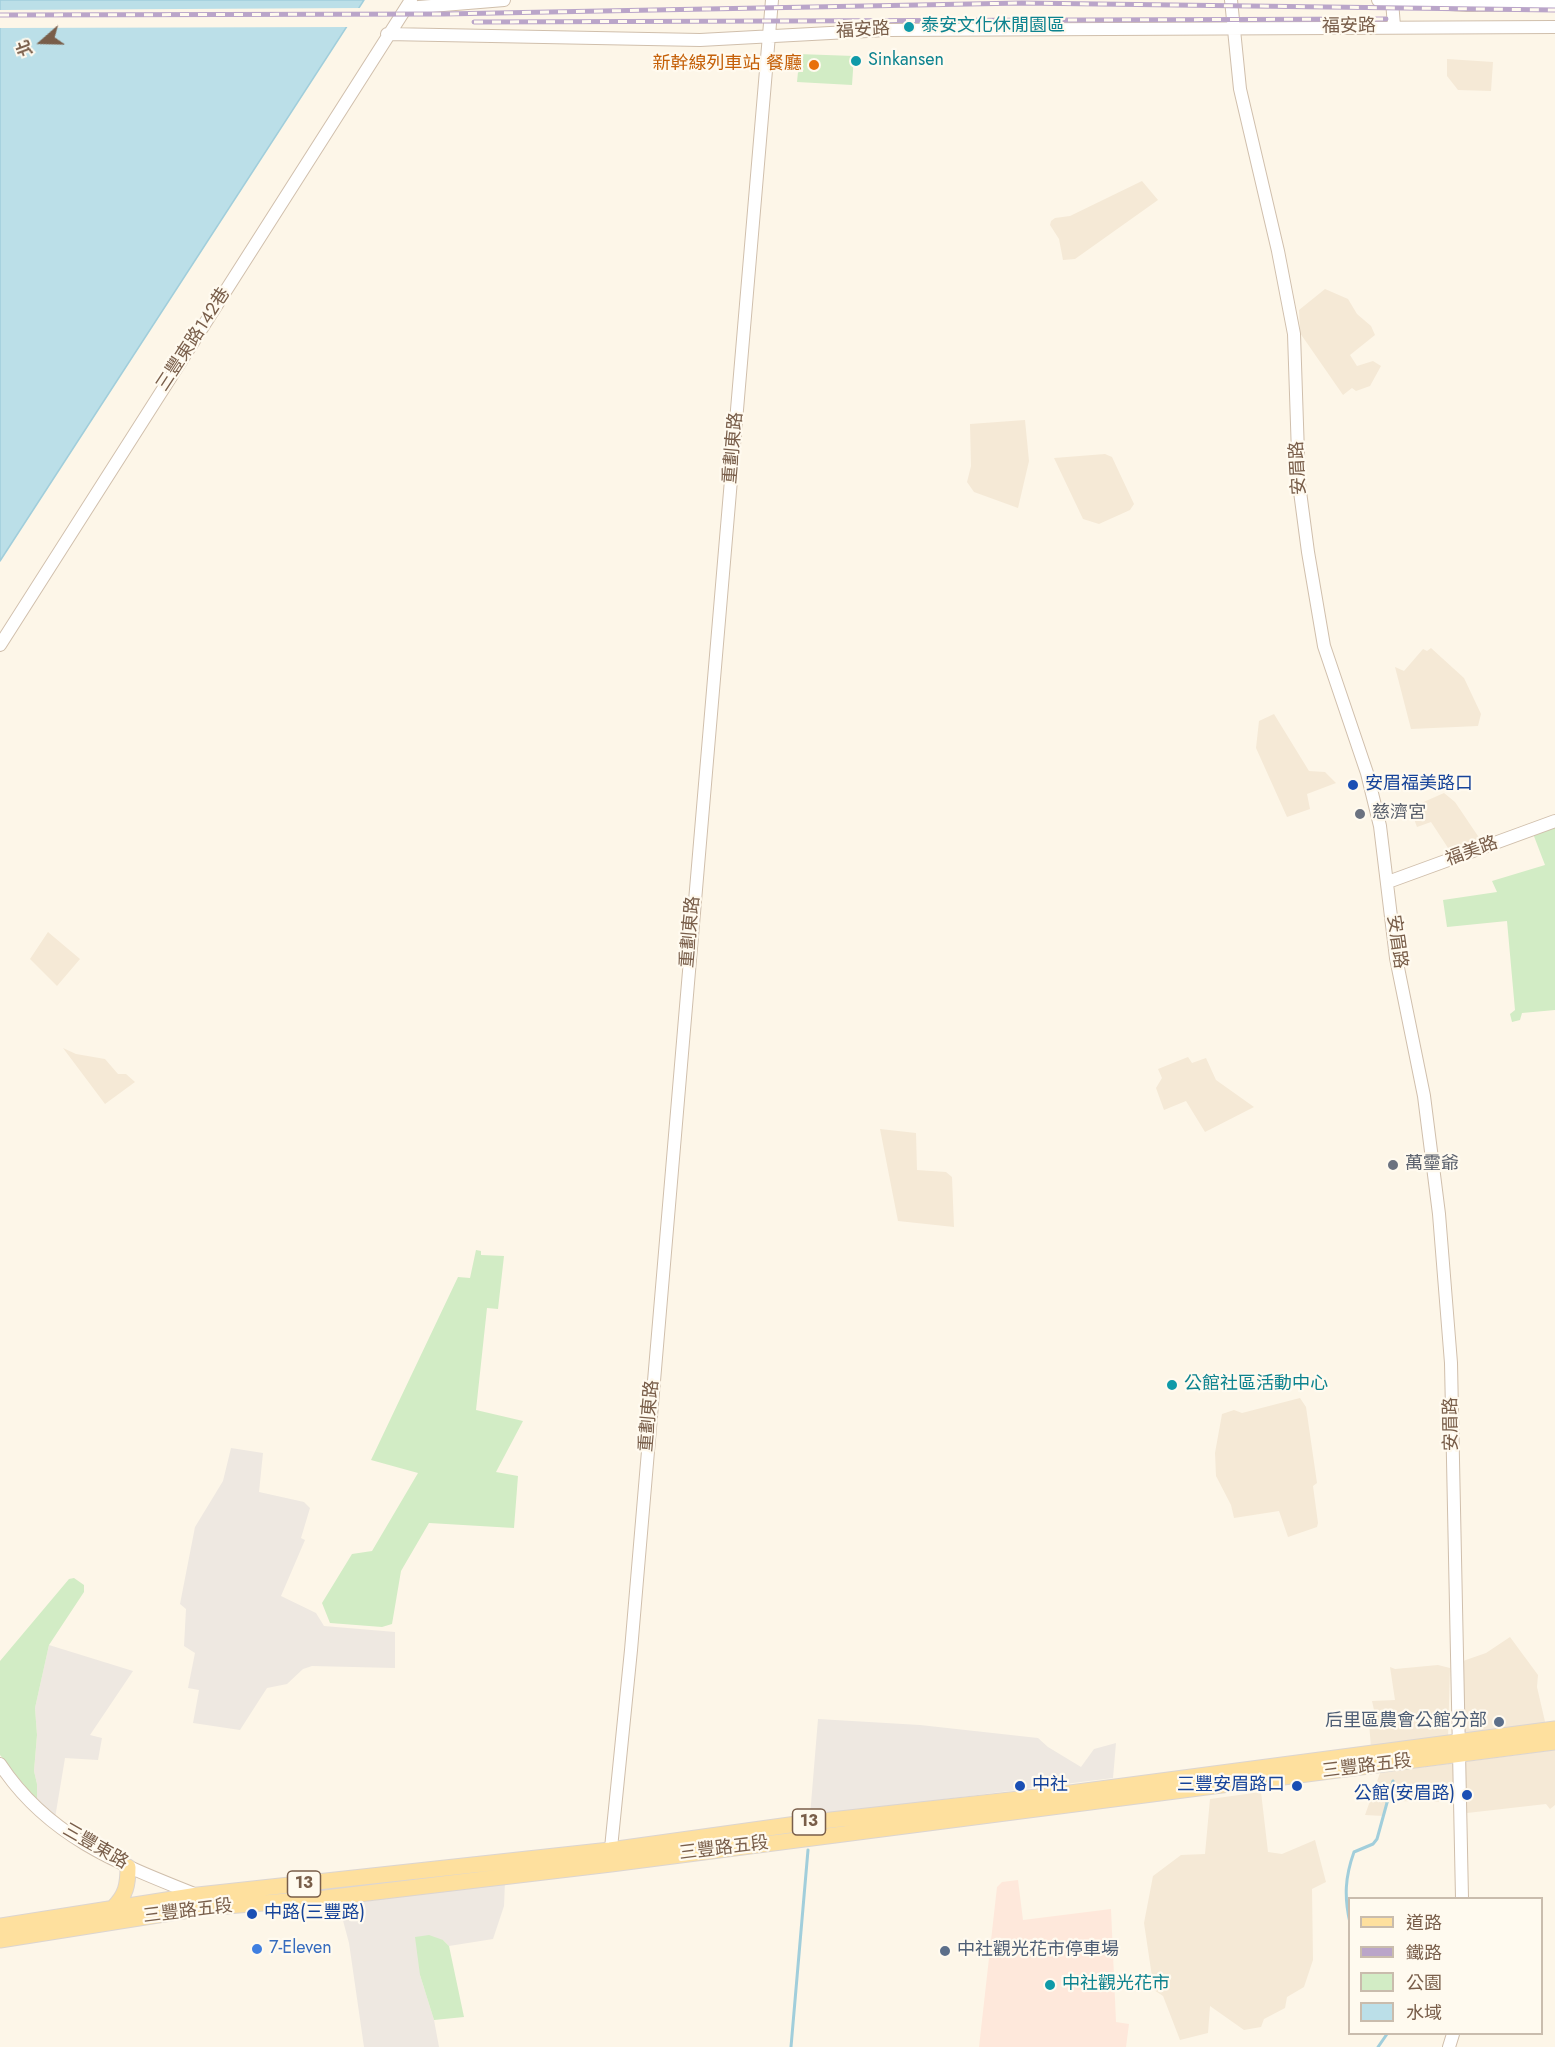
<!DOCTYPE html>
<html>
<head>
<meta charset="utf-8">
<style>
	body { margin:0 }
	#map { position:relative; width:1555px; height:2047px; overflow:hidden; background:#fdf6e8; font-family:Jost,"Noto Sans TC",sans-serif }
	canvas { display:block }
	.legend { position:absolute; left:1348px; top:1897px; width:195px; height:138px; box-sizing:border-box; background:#fffaef; border:2px solid #c9bcad; margin:0; padding:8px 10px; list-style:none; font-size:18px; color:#795e4a }
	.legend li { display:flex; align-items:center; gap:12px; height:30px }
	.legend b { width:30px; border:2px solid #c9bcad }
	.north { position:absolute; left:12px; top:12px; width:60px; height:60px; -webkit-text-stroke:4px #fffaef; paint-order:stroke; rotate:250deg; font-size:16px; font-weight:700; line-height:24px; text-align:center; color:#795e4a }
	.north::after { content:''; display:block; margin:auto; width:21px; height:27px; background:#795e4a; clip-path:polygon(50% 0,100% 100%,50% 72%,0 100%) }
</style>
</head>
<body>
<div id="map">
<canvas width="1555" height="2047"></canvas>
<ul class="legend">
<li><b style="height:8px;background:#fee09e"></b>道路</li>
<li><b style="height:8px;background:#baa5c9"></b>鐵路</li>
<li><b style="height:16px;background:#d2ecc5"></b>公園</li>
<li><b style="height:16px;background:#bbdfe8"></b>水域</li>
</ul>
<div class="north">北</div>
</div>
<script>
const context = document.querySelector('canvas').getContext('2d');
context.lineJoin = 'round';
function fillPath(path, color) {
  context.fillStyle = color;
  context.fill(path, 'evenodd');
}
function trace(path, color, width, dash) {
  context.strokeStyle = color;
  context.lineWidth = width;
  context.lineCap = dash ? 'butt' : 'round';
  context.setLineDash(dash || []);
  context.stroke(path);
}
function label(font, color, halo, rows, align = 'center') {
  context.font = font + ' Jost,"Noto Sans TC",sans-serif';
  context.lineWidth = 4.5;
  context.setLineDash([]);
  context.textBaseline = 'middle';
  context.strokeStyle = halo;
  context.fillStyle = color;
  for (const [text, x, y, turn = 0] of rows) {
    context.save();
    context.translate(x, y);
    context.rotate((+turn || 0) * Math.PI / 180);
    context.textAlign = isNaN(turn) ? turn : align;
    if (halo) context.strokeText(text, 0, 0);
    context.fillText(text, 0, 0);
    context.restore();
  }
}
fillPath(new Path2D(`
	M1447,59L1493,62L1491,91L1458,90L1447,76Z
	M1142,181L1158,200L1075,259L1063,260L1059,239L1050,225L1051,221L1055,218L1070,216Z
	M1325,289L1348,299L1357,314L1371,326L1375,335L1350,355L1357,366L1373,361L1381,366L1370,386L1356,391L1352,388L1343,395L1300,333L1299,310Z
	M1025,420L1029,461L1018,508L974,492L967,482L971,466L970,424Z
	M1105,454L1112,457L1134,504L1130,510L1099,524L1083,519L1054,458Z
	M1431,648L1464,678L1481,714L1478,726L1411,729L1395,667L1404,671L1423,649L1427,651Z
	M1274,714L1309,771L1325,772L1336,783L1307,794L1310,809L1287,817L1256,748L1259,721Z
	M1444,793L1455,802L1482,842L1452,854L1431,822L1417,827L1410,808Z
	M48,932L80,959L57,986L30,959Z
	M63,1048L76,1054L105,1059L118,1074H126L135,1082L105,1104Z
	M1188,1057L1192,1063L1206,1058L1216,1080L1254,1107L1205,1132L1186,1101L1164,1110L1156,1088L1162,1078L1158,1069Z
	M880,1129L916,1133L917,1170L946,1172L952,1177L954,1227L898,1221Z
	M1300,1398L1306,1407L1317,1483L1313,1486L1318,1523L1317,1527L1288,1537L1279,1511L1234,1518L1231,1505L1216,1476L1215,1453L1222,1414L1234,1410L1242,1413Z
	M1510,1637L1538,1675L1537,1687L1546,1726L1461,1738L1463,1661L1486,1653Z
	M1438,1665L1450,1668L1448,1739L1371,1748L1368,1710H1374L1372,1701L1395,1700L1390,1667L1395,1669Z
	M1555,1750V1805L1550,1809L1546,1804L1467,1813V1802L1388,1801L1383,1816L1365,1815L1380,1773Z
	M1261,1792L1268,1852L1282,1854L1315,1840L1326,1882L1312,1889L1313,1960L1304,1987L1287,1997L1285,2008L1264,2019L1261,2027L1244,2030L1210,2006L1208,2033L1180,2040L1163,1996L1154,1990L1144,1923L1153,1876L1181,1855L1205,1854L1210,1799Z`), '#f5e9d6');
fillPath(new Path2D(`
	M1018,1880L1023,1920L1111,1909L1116,2022L1129,2024L1126,2047H979L997,1887L1002,1882Z`), '#fee8db');
fillPath(new Path2D(`
	M231,1448L263,1453L259,1492L304,1502L310,1508L301,1538L305,1540L281,1596L316,1613L324,1626L395,1632V1668L312,1666L303,1669L287,1684L267,1688L240,1730L193,1723L199,1690L188,1688L195,1653L184,1646L186,1609L180,1604L195,1527L223,1481Z
	M49,1645L133,1671L90,1735L102,1738L98,1760L65,1758L55,1818L37,1801V1784L34,1771L37,1735L35,1708Z
	M818,1719L920,1725L1038,1738L1048,1747L1081,1767L1094,1749L1116,1743L1113,1778L810,1816Z
	M505,1881L504,1906L493,1939L449,1946L443,1940L420,1975L434,2020L439,2047H364L349,1943L341,1913L363,1902Z`), '#eee8e1');
fillPath(new Path2D(`
	M798,54L854,56L852,85L797,82L798,72H803V63L797,62Z
	M1555,823V1010L1522,1013L1520,1020L1512,1022L1510,1014L1515,1010L1507,921L1447,927L1443,900L1497,892L1492,881L1545,865L1532,831Z
	M476,1250L481,1251V1255L504,1256L498,1309L487,1308L476,1410L523,1421L496,1472L518,1476L514,1528L429,1523L401,1571L392,1624L382,1627L330,1623L322,1603L352,1554L372,1551L418,1473L371,1460L458,1277L470,1278Z
	M74,1578L84,1585V1592L49,1645L35,1708L37,1735L34,1771L37,1784V1801L0,1755V1661L69,1579Z
	M429,1935L443,1940L449,1946L464,2017L434,2020L420,1975L415,1937Z`), '#d2ecc5');
const water = new Path2D(`
	M0,0H364L0,561Z`);
fillPath(water, '#bbdfe8');
trace(water, '#a1cedb', 1.5);
fillPath(new Path2D(`
	M363,8L351,27L0,28V10Z`), '#fdf6e8');
trace(new Path2D(`
	M1350,1923C1344,1897 1345,1877 1354,1852L1373,1844L1377,1839L1393,1781
	M791,2047L808,1850
	M1378,2047L1387,2034`), '#a1cedb', 3);
const minor = new Path2D(`
	M1231,0L1240,89L1278,251L1294,334L1299,484L1308,552L1324,646L1367,773L1380,826L1396,958L1424,1096L1439,1214L1451,1363L1462,1898
	M1378,0L1467,5L1555,4
	M1392,1L1394,26
	M407,8L504,0
	M387,34L700,40L886,30L1555,27
	M0,645L411,0
	M1388,882L1555,821
	M0,1764C48,1837 119,1864 197,1895
	M610,1858L631,1650L772,0
	M1449,2047L1453,2034`);
const major = new Path2D(`
	M113,1908C126,1895 128,1885 128,1867
	M0,1926L198,1895L610,1850L804,1823L1055,1795L1555,1729
	M0,1940L202,1908L325,1898L611,1864L1555,1742`);
trace(minor, '#d0bfac', 14);
trace(major, '#dcd5d0', 17);
trace(minor, '#fff', 12);
trace(major, '#fee09e', 15);
const rail = new Path2D(`
	M0,15L444,14L1022,3L1555,10
	M474,22L1386,19`);
trace(rail, '#baa5c9', 5);
trace(rail, '#fffaef', 3, [9]);
for (const [x, y, r, color] of [
	[909,27,6,"#0f9aa8"],
	[856,61,6,"#0f9aa8"],
	[814,65,6,"#e8710a"],
	[1353,785,6,"#1a4fb4"],
	[1360,814,6,"#6b7280"],
	[1393,1165,6,"#6b7280"],
	[1172,1385,6,"#0f9aa8"],
	[1499,1722,6,"#5c6f8a"],
	[1020,1786,6,"#1a4fb4"],
	[1297,1786,6,"#1a4fb4"],
	[1467,1795,6,"#1a4fb4"],
	[252,1914,6,"#1a4fb4"],
	[257,1949,6,"#3f7fe0"],
	[945,1951,6,"#5c6f8a"],
	[1050,1985,6,"#0f9aa8"]
]) {
  const dot = new Path2D();
  dot.arc(x, y, r, 0, 2 * Math.PI);
  context.fillStyle = color;
  context.fill(dot);
  trace(dot, '#fffaef', 2);
}
for (const [x, y, w] of [
	[809,1822,33],
	[304,1884,33]
]) {
  const box = new Path2D();
  box.roundRect(x - w / 2, y - 13, w, 26, 4.5);
  context.fillStyle = '#fffaef';
  context.fill(box);
  trace(box, '#795e4a', 1.5);
}
label('bold 16px', '#795e4a', null, [
	["13",809,1822],
	["13",304,1884]
]);
label('18px', '#0d838f', '#fffaef', [
	["泰安文化休閒園區",921,27],
	["Sinkansen",868,61],
	["公館社區活動中心",1184,1385],
	["中社觀光花市",1062,1985]
], 'left');
label('18px', '#795e4a', '#fffaef', [
	["福安路",1349,27,-1],
	["福安路",863,31,-3],
	["三豐東路142巷",194,340,-57],
	["重劃東路",734,448,-85],
	["安眉路",1299,468,-93],
	["福美路",1472,852,-20],
	["重劃東路",691,932,-85],
	["安眉路",1396,942,82],
	["重劃東路",650,1416,-85],
	["安眉路",1452,1424,-91],
	["三豐路五段",1367,1767,-7],
	["三豐東路",95,1847,30],
	["三豐路五段",724,1849,-7],
	["三豐路五段",188,1912,-7]
]);
label('18px', '#c56008', '#fffaef', [
	["新幹線列車站 餐廳",802,65]
], 'right');
label('18px', '#164399', '#fffaef', [
	["安眉福美路口",1365,785],
	["中社",1032,1786],
	["三豐安眉路口",1285,1786,"right"],
	["公館(安眉路)",1455,1795,"right"],
	["中路(三豐路)",264,1914]
], 'left');
label('18px', '#5b616d', '#fffaef', [
	["慈濟宮",1372,814],
	["萬𤫊爺",1405,1165]
], 'left');
label('18px', '#4e5e75', '#fffaef', [
	["后里區農會公館分部",1487,1722],
	["中社觀光花市停車場",957,1951,"left"]
], 'right');
label('18px', '#366cbe', '#fffaef', [
	["7-Eleven",269,1949]
], 'left');
</script>
</body>
</html>
